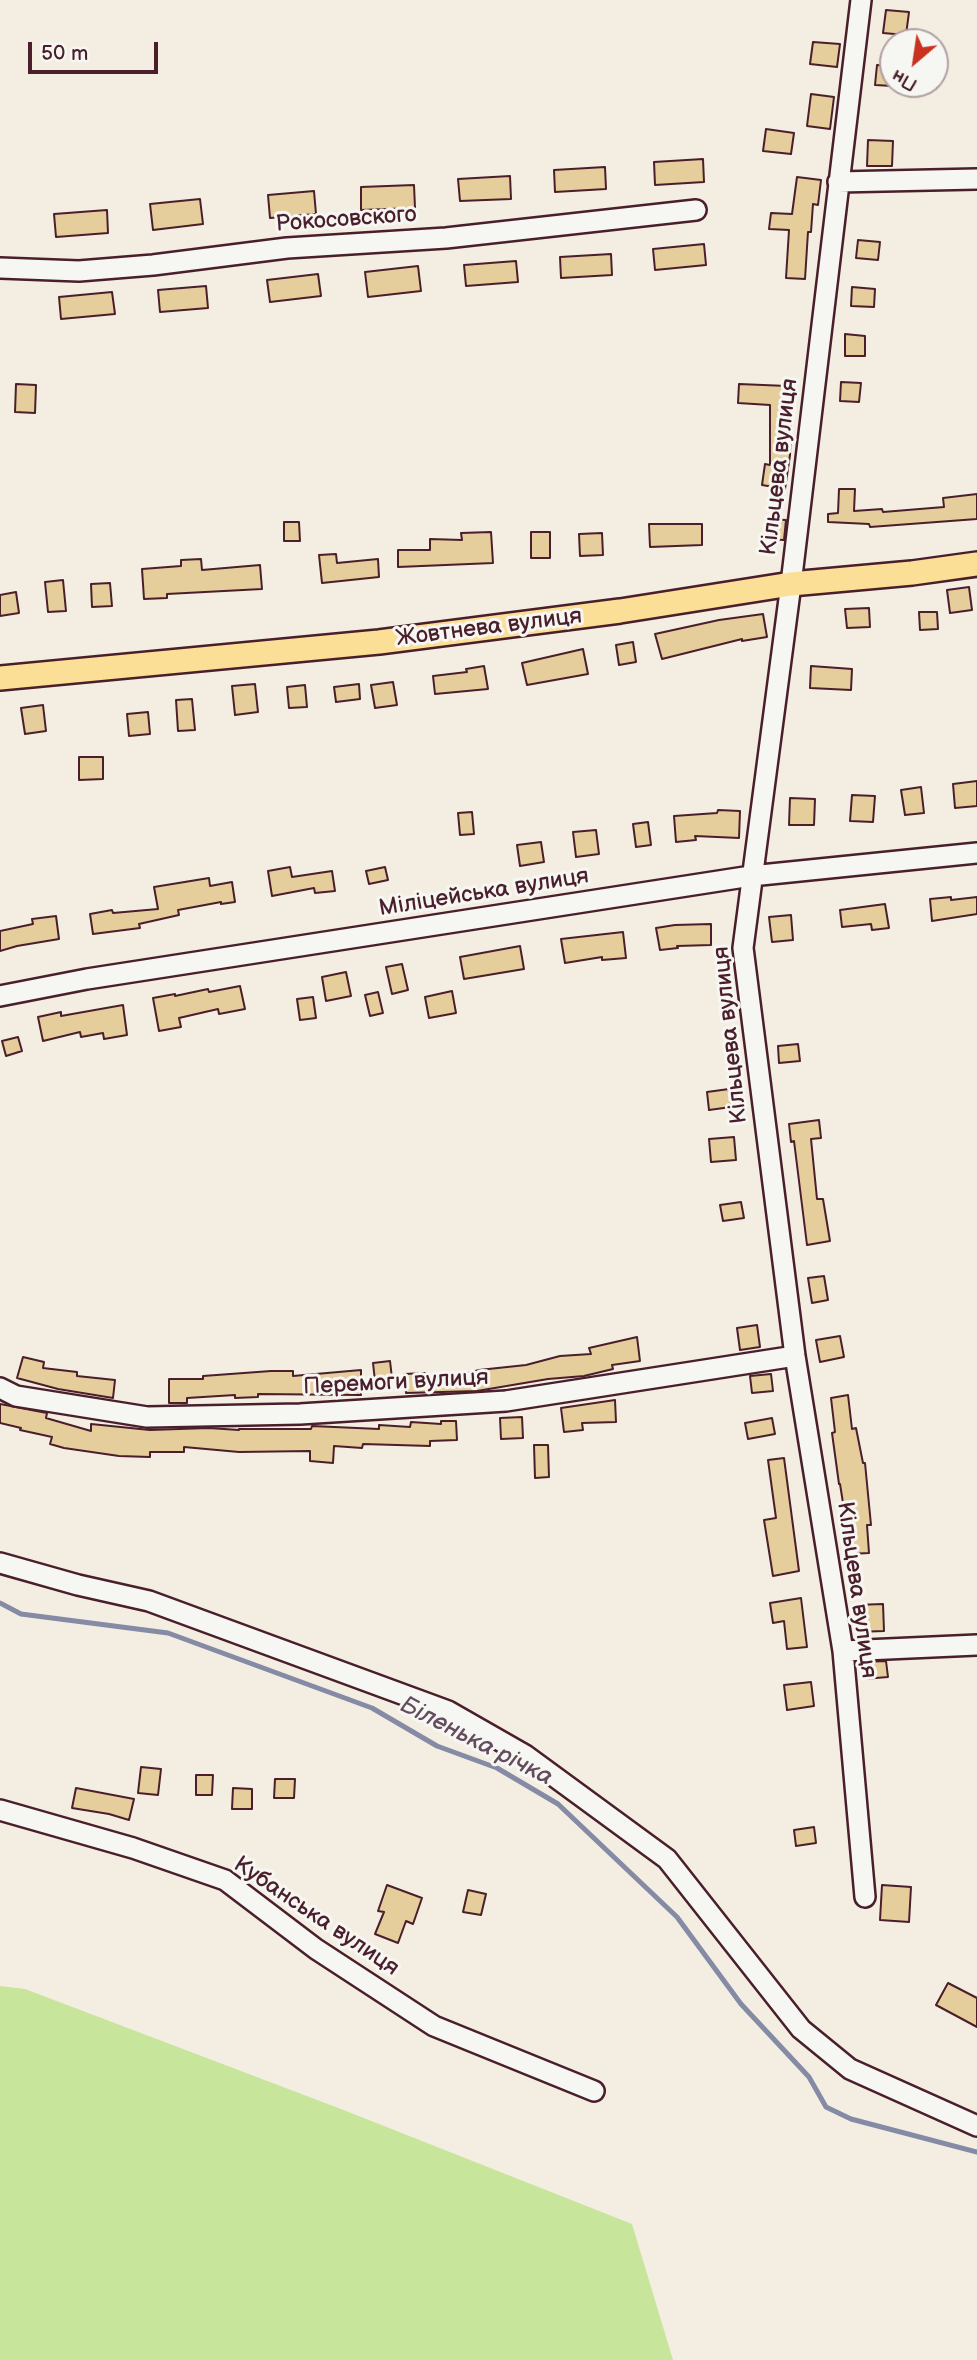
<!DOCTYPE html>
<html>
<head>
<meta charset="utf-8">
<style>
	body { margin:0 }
	#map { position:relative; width:977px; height:2360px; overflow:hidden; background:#f3eee1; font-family:"Balsamiq Sans",sans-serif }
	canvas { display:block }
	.north { position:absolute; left:879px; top:28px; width:70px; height:70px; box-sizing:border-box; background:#f6f6f2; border:2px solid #b1a0a2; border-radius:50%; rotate:209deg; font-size:19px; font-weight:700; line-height:28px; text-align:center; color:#4a1f2b }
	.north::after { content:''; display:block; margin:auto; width:24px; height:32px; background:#c8321e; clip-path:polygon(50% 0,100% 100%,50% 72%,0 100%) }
	.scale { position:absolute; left:28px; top:42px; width:130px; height:32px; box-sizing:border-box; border:4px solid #4a1f2b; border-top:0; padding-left:9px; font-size:21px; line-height:24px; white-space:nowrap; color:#4a1f2b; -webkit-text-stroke:5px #f6f6f2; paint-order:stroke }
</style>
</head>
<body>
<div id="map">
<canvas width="977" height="2360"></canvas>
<div class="north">Пн</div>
<div class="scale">50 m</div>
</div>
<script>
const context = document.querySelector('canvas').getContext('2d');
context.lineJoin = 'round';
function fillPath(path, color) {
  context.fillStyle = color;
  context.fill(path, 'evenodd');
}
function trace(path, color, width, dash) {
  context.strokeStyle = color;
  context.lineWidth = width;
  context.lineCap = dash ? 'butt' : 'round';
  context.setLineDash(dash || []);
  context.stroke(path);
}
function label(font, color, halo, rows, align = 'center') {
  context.font = font + ' "Balsamiq Sans",sans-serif';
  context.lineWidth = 6;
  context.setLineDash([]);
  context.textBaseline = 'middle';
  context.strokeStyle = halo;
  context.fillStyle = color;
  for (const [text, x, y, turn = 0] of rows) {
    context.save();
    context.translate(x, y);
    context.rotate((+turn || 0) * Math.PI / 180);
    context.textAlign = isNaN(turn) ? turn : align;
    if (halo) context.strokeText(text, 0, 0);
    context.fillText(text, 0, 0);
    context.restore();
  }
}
fillPath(new Path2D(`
	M0,1986L25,1989L341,2109L632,2224L673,2360H0Z`), '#c8e59c');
trace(new Path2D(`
	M0,1603L21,1614L168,1633L372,1708L437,1746L497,1768L558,1804L677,1917L741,2004L809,2077L826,2107L851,2119L977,2152`), '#858aa5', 5);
const building = new Path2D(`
	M886,10L909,12L906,35L883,33Z
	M813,42L840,44L837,67L810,64Z
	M877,65L893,66V86L875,85Z
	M811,94L834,97L830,129L807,126Z
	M766,129L794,133L791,154L763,151Z
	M868,140L893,141L892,166H867Z
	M703,159L704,182L655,185L654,162Z
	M605,167L606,189L555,192L554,170Z
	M510,176L511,199L460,201L458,179Z
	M797,177L821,180L818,205L813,204L811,232H808L805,279L786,278L789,230L769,229L771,213L792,214Z
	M414,185L415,208L361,210V187Z
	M314,191L316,214L270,218L268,195Z
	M200,199L203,224L153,230L150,204Z
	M107,210L108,233L56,237L54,214Z
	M858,240L880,242L878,260L856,258Z
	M704,244L706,265L655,270L653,249Z
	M611,254L612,275L561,278L560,257Z
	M516,261L518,282L466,286L464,265Z
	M418,266L421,291L368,297L365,272Z
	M318,274L321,296L270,302L267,280Z
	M206,286L208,308L160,312L158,290Z
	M852,287L875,289L874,307L851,306Z
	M112,292L115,314L61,319L59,297Z
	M845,334L865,336V356H845Z
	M841,382L861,383L859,402L840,401Z
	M16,384L36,385L35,413L15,412Z
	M739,384L787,386L785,425H791L790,455L785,489L762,485L765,464L770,465V405L738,403Z
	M839,489H855L854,511L882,509L883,512L944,507L943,498L977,494V519L870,527L869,524L828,522V514L838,513Z
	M766,519L786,520L784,540L765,539Z
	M284,522H299L300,541H284Z
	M649,524H702V545L650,547Z
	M491,532L493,563L398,567V550H430V539L462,540L461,533Z
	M531,532H550V558H531Z
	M602,533L603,555L580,556L579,534Z
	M336,554L337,563L378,559L379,577L322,583L319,555Z
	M201,559L202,570L260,565L262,589L167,594V598L144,599L142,569L181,566V560Z
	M63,580L66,611L48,612L45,582Z
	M110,583L112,606L92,607L91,584Z
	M969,587L972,610L950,613L947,590Z
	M16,592L19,613L0,616V595Z
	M869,608L870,627L847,628L845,609Z
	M919,612H937L938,629L920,630Z
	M763,614L767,637L742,641V639L662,659L655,634L719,620Z
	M633,642L636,662L619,665L616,645Z
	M583,649L588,674L527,685L522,663Z
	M484,666L488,689L435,694L433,676L467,672L466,669Z
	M811,666L852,669L851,690L810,688Z
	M393,682L397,705L375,708L371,685Z
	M255,684L258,712L235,715L232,686Z
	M359,684L360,699L336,702L334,687Z
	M305,685L307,707L289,708L287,687Z
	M192,699L195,730L178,731L176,700Z
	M43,705L46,731L25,734L21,708Z
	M148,712L150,734L129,736L127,714Z
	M79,757H103V779L79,780Z
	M977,781V806L955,808L953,784Z
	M921,787L924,813L905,815L901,790Z
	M852,795L875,796L873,822L850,821Z
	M790,798L815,799L814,825H789Z
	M718,810L740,811L739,838L695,836L696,840L676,842L674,816L717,813Z
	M472,812L474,834L460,835L458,813Z
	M648,822L651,845L636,847L633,824Z
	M596,830L599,854L576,857L573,832Z
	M541,842L544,862L520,866L517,845Z
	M290,867L292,877L332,871L335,891L315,893L314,888L272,896L268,871Z
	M385,867L388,880L369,884L366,871Z
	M209,878L210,886L232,882L235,902L221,904V902L178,910L179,915L139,924L140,928L93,934L90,914L112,910L113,913L158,909L154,887Z
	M951,897V900L977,897V914L932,921L930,899Z
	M885,904L889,928L872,930L871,924L842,927L840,910Z
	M791,915L793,940L772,942L769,917Z
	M56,916L59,939L17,946L0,951V931L33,924L32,919Z
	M711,924V945L677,946L678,948L660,950L656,928L675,925Z
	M623,932L626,958L602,960V957L565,963L561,939Z
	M520,946L524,969L464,979L460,957Z
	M402,964L408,990L392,994L386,967Z
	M346,972L351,996L326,1001L322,977Z
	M240,986L245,1009L219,1014L218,1009L179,1018L181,1027L159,1031L153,998L175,994V996L208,989L209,992Z
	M452,991L456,1013L429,1018L425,997Z
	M378,992L383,1013L370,1016L365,995Z
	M313,997L316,1018L300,1020L297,999Z
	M123,1005L127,1035L104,1039L103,1033L81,1037L80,1032L43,1041L38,1017L61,1012V1016Z
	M18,1037L22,1051L6,1056L2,1041Z
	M798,1044L800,1061L779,1063L778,1046Z
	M729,1089L731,1107L709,1110L707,1092Z
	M819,1120L821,1138L811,1139L817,1199H823L830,1241L807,1245L794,1141L791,1142L789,1124Z
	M734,1137L736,1160L711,1162L709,1139Z
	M741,1202L744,1218L723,1221L720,1205Z
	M824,1276L828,1300L812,1303L808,1278Z
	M757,1325L760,1347L740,1350L737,1328Z
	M840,1336L844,1357L820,1362L816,1340Z
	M637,1337L640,1361L612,1365L613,1369L584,1376L548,1379L477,1391L406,1393L404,1374L426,1373L427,1376L468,1373L479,1370L526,1365L560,1356L591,1354L589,1348Z
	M23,1357L44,1362L43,1368L77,1372V1376L115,1380L113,1398L58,1389L17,1378Z
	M390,1361L392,1378L375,1381L373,1363Z
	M361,1370V1395L258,1394V1397L235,1398V1395L187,1398V1403H169V1379H203V1376L271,1371H293V1376Z
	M771,1374L773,1391L752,1393L750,1376Z
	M848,1395L852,1429L856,1428L863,1463H865L871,1525H867L869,1553L850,1554L848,1528H847L840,1484H839L832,1433L835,1432L831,1398Z
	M615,1400L616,1422L582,1423L583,1430L564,1432L561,1408Z
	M0,1404L47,1413L46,1418L91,1431V1424L150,1430L209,1428L239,1430V1429H311L312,1426L379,1429V1425L410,1427L411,1422L441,1424V1421H456L457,1440L430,1441V1446L363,1444L362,1448L334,1446L333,1463L310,1461V1451L239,1452L184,1447V1452H150V1457L119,1456L64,1448L50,1444L52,1437L20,1430L21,1428L0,1423Z
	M522,1417L523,1438L501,1439L500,1418Z
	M772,1418L775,1434L748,1439L745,1423Z
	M534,1445H548L549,1477L535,1478Z
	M784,1458L799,1571L773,1576L764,1520L776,1518L768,1460Z
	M801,1598L807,1647L787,1649L784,1621L773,1623L770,1603Z
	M883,1604L884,1631L856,1632L855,1605Z
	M886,1661L888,1677L864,1679L863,1662Z
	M811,1682L814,1706L787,1710L784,1685Z
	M141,1767L161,1769L158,1795L138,1793Z
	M196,1775H213L212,1795H196Z
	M275,1779H295L294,1798H274Z
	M76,1788L134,1799L129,1820L109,1814L72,1808Z
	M233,1788L252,1789V1809H232Z
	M814,1827L816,1843L796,1846L794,1830Z
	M387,1885L422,1898L413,1924L406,1921L398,1943L375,1934L384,1912L378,1911Z
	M882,1885L911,1887L909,1922L880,1920Z
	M468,1890L486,1894L481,1915L463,1912Z
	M948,1983L977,1998V2027L936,2005Z`);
fillPath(building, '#e6cd9c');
trace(building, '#4a1f2b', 2);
const minor = new Path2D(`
	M861,0L791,584L743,948L795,1356L843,1651L865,1897
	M838,182L977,179
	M0,268L79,271L153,265L287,248L446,238L696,210
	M0,996L87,979L751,876L977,853
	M0,1388L16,1396L147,1417L300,1414L506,1401L795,1356
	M0,1563L78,1585L149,1601L448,1711L525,1755L667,1859L801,2029L850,2069L977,2126
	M843,1651L977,1645
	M0,1810L133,1848L225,1880L316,1949L434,2026L594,2091`);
const major = new Path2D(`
	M0,678L379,642L620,611L791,584L912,573L977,564`);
trace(minor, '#4a1f2b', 24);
trace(major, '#4a1f2b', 28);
trace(minor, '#f6f6f2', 19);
trace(major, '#fbdf96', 23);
label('23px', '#4a1f2b', '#f6f6f2', [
	["Рокосовского",346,220,-4],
	["Кільцева вулиця",780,467,-83],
	["Жовтнева вулиця",489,628,-7],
	["Міліцейська вулиця",484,893,-9],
	["Кільцева вулиця",731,1035,-96],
	["Перемоги вулиця",396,1383,-3],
	["Кільцева вулиця",856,1590,82],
	["Кубанська вулиця",316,1917,34]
]);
label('italic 24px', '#634c5e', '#f6f6f2', [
	["Біленька річка",476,1742,27]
]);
</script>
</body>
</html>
